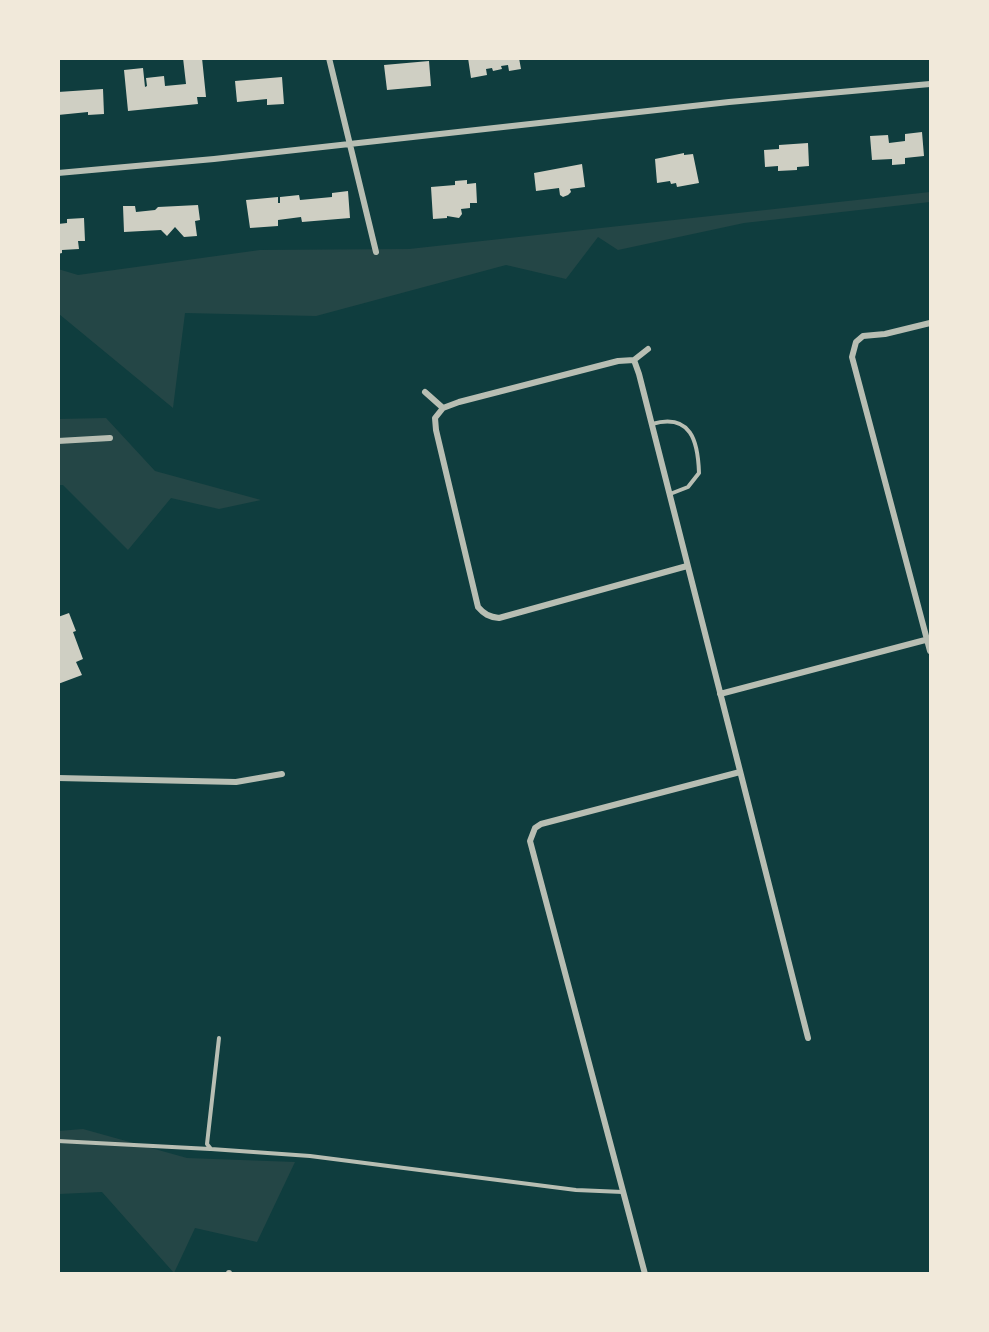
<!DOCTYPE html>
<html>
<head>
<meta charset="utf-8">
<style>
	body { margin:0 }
	#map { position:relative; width:989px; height:1332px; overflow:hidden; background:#0f3d3e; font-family:"Nunito Sans",sans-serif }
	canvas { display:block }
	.frame { position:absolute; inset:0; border:60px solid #f1e9da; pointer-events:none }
</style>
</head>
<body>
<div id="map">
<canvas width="989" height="1332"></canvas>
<div class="frame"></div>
</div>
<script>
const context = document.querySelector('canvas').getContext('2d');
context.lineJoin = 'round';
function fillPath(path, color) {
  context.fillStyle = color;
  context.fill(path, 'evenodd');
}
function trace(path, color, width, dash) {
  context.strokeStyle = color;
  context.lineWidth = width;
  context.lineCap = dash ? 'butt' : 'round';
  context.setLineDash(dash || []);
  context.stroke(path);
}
fillPath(new Path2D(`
	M930,192V202L744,223L618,250L598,237L566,279L506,265L316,316L185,313L173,408L59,314L58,269L78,275L260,250L409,249Z
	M106,418L155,471L261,500L219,509L171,498L128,550L63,485H59L58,419Z
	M83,1129L187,1158L295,1162L257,1242L195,1228L174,1273L102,1192L59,1194L58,1131Z`), '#244646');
fillPath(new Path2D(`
	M183,58H202L206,97H197L198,104L128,111L124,70L143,68L145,87L147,86L146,78L164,76L165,86L186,84Z
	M468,58H519L521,69L509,71L508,65L501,66L502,69L493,71L492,68L486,69L487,75L471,78Z
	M429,61L431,86L387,90L384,65Z
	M282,77L284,104L267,105V99L237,102L235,81Z
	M103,89L104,114L88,115V112L58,115V92Z
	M922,132L924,156L905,158V164L892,165V159L872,160L870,136L888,135L889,143L905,141V134Z
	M808,143L809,166L797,167V170L778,171V166L765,167L764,150L779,149V145Z
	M684,153V155L693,154L699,183L677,187L676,183L671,184L670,181L657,183L655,159Z
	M582,164L585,187L570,189L571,192L568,195L563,197L560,195L559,188L536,191L534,173Z
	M467,180V184L476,183L477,203H470V208L461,209L462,214L459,218L447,216V218L433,219L431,187L455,185V181Z
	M348,191L350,218L302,222L301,217L278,220V226L250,228L246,200L278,197V203H280V197L299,195L300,200L332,197V193Z
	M198,205L200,220L195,221L197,236L184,237L175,227L167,236L161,230L124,232L123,206H135L136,212L155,210L158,207Z
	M84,218L85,241H78L79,249L62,250V253L58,254V224L67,223V219Z
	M69,613L76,631L73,632L83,659L76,662L82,675L58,684V617Z`), '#cfcfc3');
trace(new Path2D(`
	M652,424C691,413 698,441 699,473L688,487L670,494
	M219,1038L207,1144L211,1149L310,1156L576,1190L623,1192
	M58,1141L210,1149`), '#b8beb3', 4);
trace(new Path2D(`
	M329,58L376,252
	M58,173L214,159L729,102L930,84
	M930,323L885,334L863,336L856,342L852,357L930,651
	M634,360L639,374L808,1038
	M425,392L443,408L459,402L618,361L634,360L648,349
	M443,408L435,418L436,430L478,607C484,614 489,617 499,618L687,566
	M58,441L110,438
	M720,694L929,639
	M58,778L236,782L282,774
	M229,1273V1274
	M645,1274L530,841L535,828L541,824L740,772`), '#b8beb3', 6);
</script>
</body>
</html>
